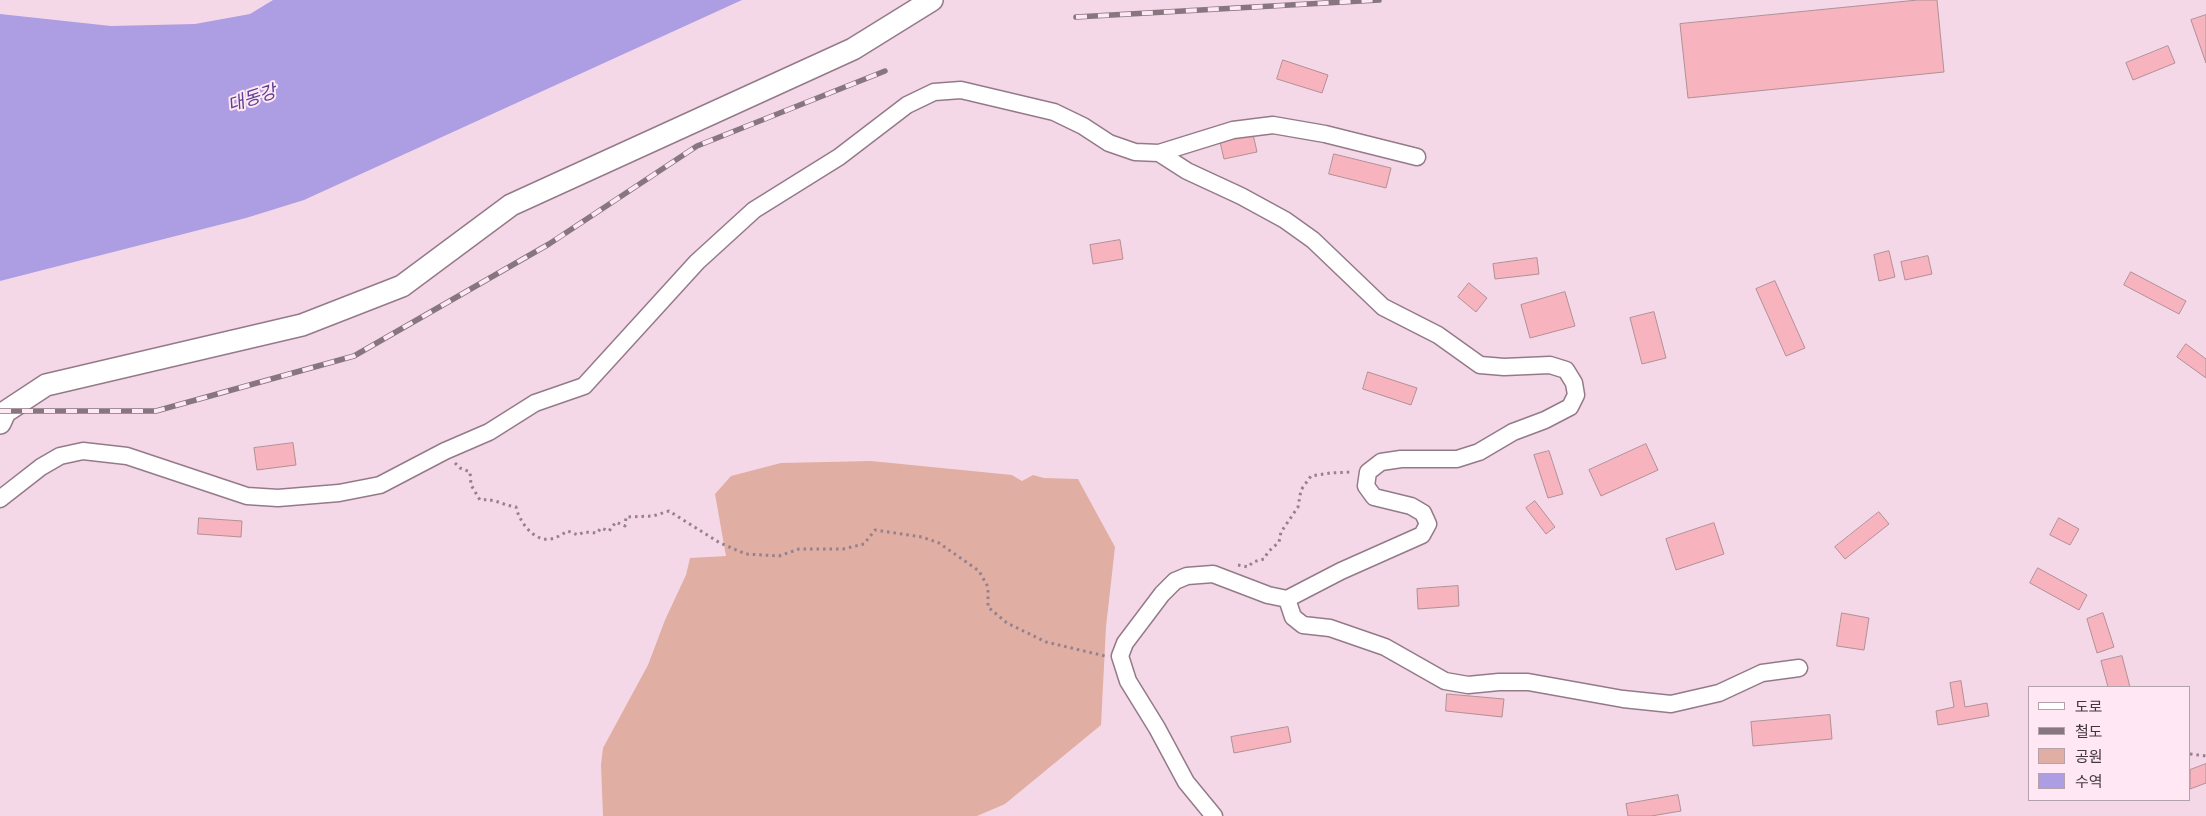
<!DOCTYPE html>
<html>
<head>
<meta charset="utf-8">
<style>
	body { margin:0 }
	#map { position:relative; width:2206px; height:816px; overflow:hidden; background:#f5d8e8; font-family:"Work Sans","Noto Sans KR",sans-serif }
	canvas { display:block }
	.legend { position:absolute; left:2028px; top:686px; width:162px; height:115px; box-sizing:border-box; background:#ffe7f4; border:1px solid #b3a1ab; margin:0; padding:6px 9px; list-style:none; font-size:15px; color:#42373d }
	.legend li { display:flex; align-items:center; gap:10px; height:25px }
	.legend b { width:25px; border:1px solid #b3a1ab }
</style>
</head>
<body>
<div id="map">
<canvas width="2206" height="816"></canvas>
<ul class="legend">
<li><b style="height:6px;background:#fff"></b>도로</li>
<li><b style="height:6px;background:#87757f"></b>철도</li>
<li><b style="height:14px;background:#e0aea2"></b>공원</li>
<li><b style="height:14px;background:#ad9de3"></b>수역</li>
</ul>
</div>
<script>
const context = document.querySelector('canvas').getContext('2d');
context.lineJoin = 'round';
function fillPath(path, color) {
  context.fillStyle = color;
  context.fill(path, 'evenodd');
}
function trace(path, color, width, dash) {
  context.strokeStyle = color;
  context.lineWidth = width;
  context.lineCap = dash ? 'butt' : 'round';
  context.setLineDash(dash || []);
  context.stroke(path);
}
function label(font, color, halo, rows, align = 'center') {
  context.font = font + ' "Work Sans","Noto Sans KR",sans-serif';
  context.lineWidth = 4;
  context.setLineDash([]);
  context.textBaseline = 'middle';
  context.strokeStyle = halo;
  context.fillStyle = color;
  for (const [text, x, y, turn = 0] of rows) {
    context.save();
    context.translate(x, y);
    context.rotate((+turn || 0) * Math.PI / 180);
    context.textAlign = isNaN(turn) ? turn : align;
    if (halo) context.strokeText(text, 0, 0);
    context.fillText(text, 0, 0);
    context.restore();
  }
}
fillPath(new Path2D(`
	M871,461L1012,475L1022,481L1033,475L1044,478L1078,479L1115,547L1106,627L1101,725L1005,804L977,816H603L601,765L603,748L648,665L665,620L686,575L690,558L726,556L715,494L731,476L781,463Z`), '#e0aea2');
fillPath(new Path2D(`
	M273,0H742L304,200L246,218L0,281V14L111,26L195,24L250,14Z`), '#ad9de3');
const building = new Path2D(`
	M1918,0H1937L1944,72L1688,98L1680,24Z
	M2206,15V63L2191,20Z
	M2168,46L2175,63L2133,80L2126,63Z
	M1283,60L1328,75L1322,93L1277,79Z
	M1253,134L1257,152L1224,159L1220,142Z
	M1334,154L1391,168L1386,188L1329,174Z
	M1120,240L1123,259L1093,264L1090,245Z
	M1889,251L1895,277L1879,281L1874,255Z
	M1928,256L1932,274L1905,280L1901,262Z
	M1537,258L1539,274L1495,279L1493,264Z
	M2131,272L2186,301L2179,314L2124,285Z
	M1775,281L1805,348L1786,356L1756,289Z
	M1469,283L1487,298L1476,312L1458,297Z
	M1565,292L1575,326L1530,338L1521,305Z
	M1654,312L1666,358L1642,364L1630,318Z
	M2186,344L2206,359V378L2177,357Z
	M1368,372L1417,388L1411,405L1363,389Z
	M293,443L296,465L257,470L254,448Z
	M1646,444L1658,470L1601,496L1589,470Z
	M1549,451L1563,494L1548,498L1534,455Z
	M1535,501L1555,527L1546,534L1526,508Z
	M1879,512L1889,524L1845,559L1835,547Z
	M199,518L242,521L241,537L198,534Z
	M2059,518L2079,529L2070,545L2050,535Z
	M1714,523L1724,554L1676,570L1666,539Z
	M2038,568L2087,595L2079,610L2030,583Z
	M1458,586L1459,606L1418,609L1417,589Z
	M1842,613L1869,618L1864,650L1837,646Z
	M2103,613L2114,647L2097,653L2087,619Z
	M2122,656L2130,687H2108L2101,661Z
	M1961,681L1965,707L1987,703L1989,716L1938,725L1936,711L1954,707L1950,683Z
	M1447,694L1504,699L1502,717L1446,711Z
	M1830,715L1832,739L1753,746L1751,722Z
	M1288,727L1291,742L1234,753L1231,737Z
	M2206,764V783L2190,789V770Z
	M1678,795L1681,811L1651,816H1628L1626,804Z`);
fillPath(building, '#f7b3be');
trace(building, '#b09095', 1);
const minor = new Path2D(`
	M1159,153L1187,171L1241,196L1285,220L1313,240L1383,307L1438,335L1480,365L1504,367L1550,365L1566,370L1574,383L1576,395L1570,407L1545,420L1513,432L1479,452L1457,459H1401L1381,462L1368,472L1366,486L1374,497L1411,506L1423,513L1428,524L1422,535L1341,571L1287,599L1268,595L1213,574L1187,576L1175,581L1162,594L1125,643L1120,656L1128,681L1157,728L1186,782L1214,816
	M0,499L41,467L60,456L83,451L127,456L247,496L278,498L339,493L380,485L445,451L489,432L535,403L584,386L697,262L754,210L839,157L907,105L934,92L961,90L1054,112L1083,126L1109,143L1135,152L1159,153L1233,130L1273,125L1325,134L1417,157
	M1287,599L1293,617L1303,625L1330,628L1385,647L1445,681L1468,685L1499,682H1528L1623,699L1671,704L1719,693L1762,673L1799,668`);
const major = new Path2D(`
	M0,423L5,412L46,385L302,325L402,286L511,205L853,49L932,0`);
trace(minor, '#947a89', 19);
trace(major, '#947a89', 24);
trace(new Path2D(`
	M455,463L460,468L470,472L471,485L480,500C494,498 502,505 516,507C519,521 533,541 549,539C556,539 562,534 568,531L578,535L584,532L597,533L601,528L609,531L616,522L625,526L626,517L653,516L669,511L720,543L746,554L779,556L799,549H843L864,544L875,530L922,537L939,543L979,571L988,587V607L1007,623L1046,642L1105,656
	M1238,565L1248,567L1253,562L1264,559L1268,552L1279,542L1281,532L1298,507L1301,490L1311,476L1330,473L1352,472
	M2190,754L2206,756`), '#94818c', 3, [2.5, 4]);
trace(minor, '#fff', 16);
trace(major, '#fff', 21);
const rail = new Path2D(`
	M1076,17L1379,0
	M0,411H156L354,356L549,244L697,146L885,71`);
trace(rail, '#87757f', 5.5);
trace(rail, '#ffe7f4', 4, [11]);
label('italic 18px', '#5a4193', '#ffe7f4', [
	["대동강",252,99,-18]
]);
</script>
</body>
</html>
